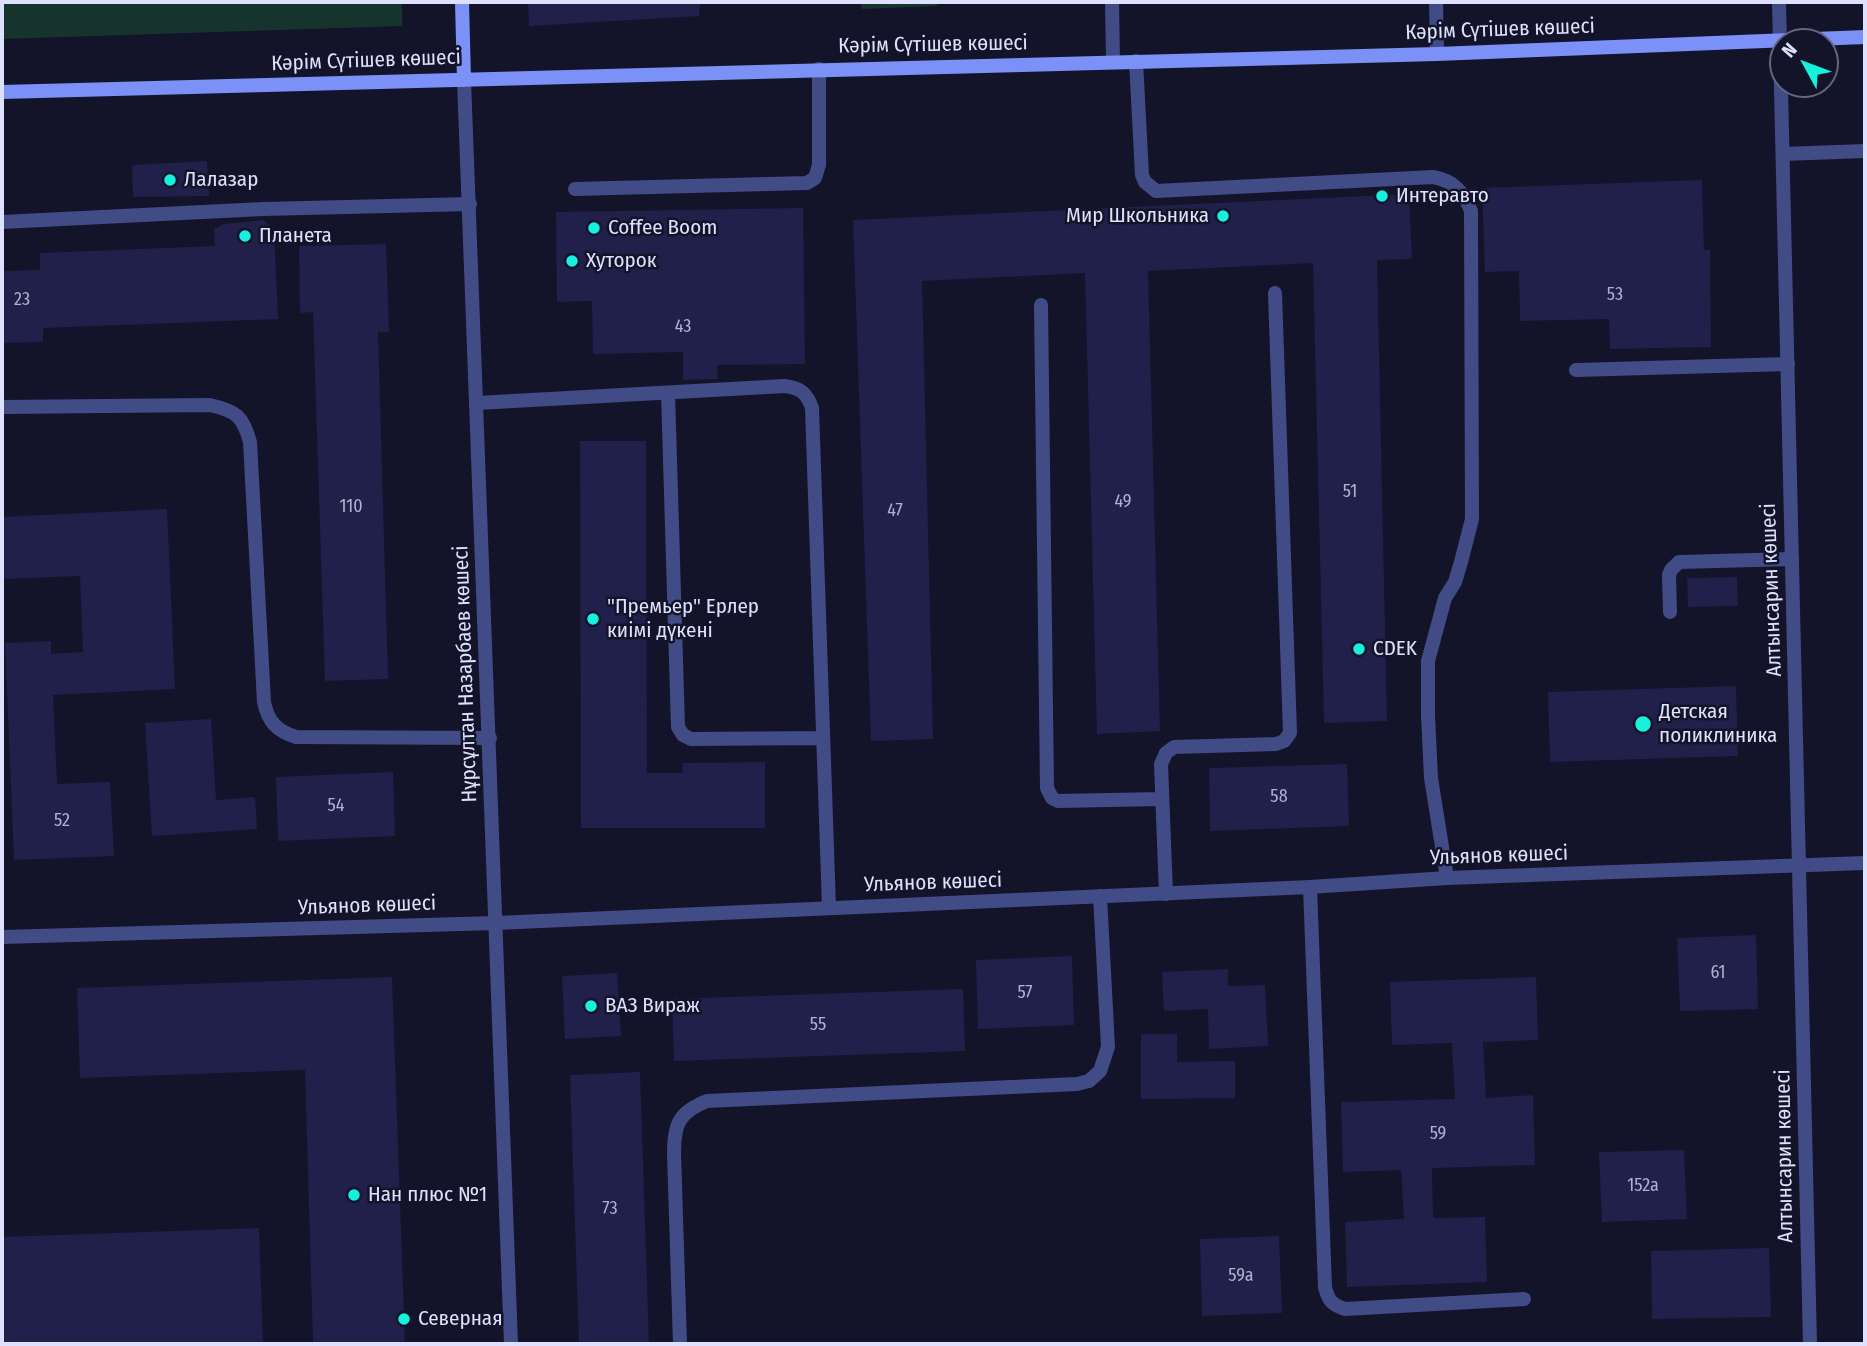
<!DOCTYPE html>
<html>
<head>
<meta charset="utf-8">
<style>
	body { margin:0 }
	#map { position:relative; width:1867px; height:1346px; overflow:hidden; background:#13132a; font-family:"Fira Sans Condensed",sans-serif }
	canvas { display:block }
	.frame { position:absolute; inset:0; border:4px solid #dee1fd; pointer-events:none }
	.north { position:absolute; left:1769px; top:28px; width:70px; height:70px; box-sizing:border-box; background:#13132a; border:2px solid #64657e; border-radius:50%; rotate:311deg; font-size:19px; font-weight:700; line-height:28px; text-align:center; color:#dee1fd }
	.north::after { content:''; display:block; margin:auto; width:24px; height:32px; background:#16f1dc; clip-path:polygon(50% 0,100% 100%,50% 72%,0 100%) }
</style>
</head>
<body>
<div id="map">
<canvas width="1867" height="1346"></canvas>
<div class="frame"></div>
<div class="north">N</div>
</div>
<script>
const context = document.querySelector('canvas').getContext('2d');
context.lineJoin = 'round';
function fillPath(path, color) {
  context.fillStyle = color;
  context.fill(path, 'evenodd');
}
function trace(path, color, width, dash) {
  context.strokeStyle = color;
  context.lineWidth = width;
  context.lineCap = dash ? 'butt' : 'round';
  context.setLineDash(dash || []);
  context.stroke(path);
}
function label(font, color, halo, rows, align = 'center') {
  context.font = font + ' "Fira Sans Condensed",sans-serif';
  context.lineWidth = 5;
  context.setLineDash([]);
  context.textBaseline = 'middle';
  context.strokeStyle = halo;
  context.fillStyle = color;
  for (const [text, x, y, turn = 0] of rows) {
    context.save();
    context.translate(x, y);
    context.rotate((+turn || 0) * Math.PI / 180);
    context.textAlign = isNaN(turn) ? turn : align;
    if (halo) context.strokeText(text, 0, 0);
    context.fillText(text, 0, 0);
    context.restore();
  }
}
fillPath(new Path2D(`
	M2,2H402V26L2,39Z
	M861,2H937V6L862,9Z`), '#16342d');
fillPath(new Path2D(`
	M528,2H700L699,16L529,26Z
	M207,161L209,196L133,197L132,165Z
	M1702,180L1704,250H1710L1711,347L1610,349L1609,319L1520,321L1519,271L1485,272L1482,188Z
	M1409,194L1412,259L1377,260L1387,721L1324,723L1313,263L1148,271L1160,731L1097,734L1085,273L922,281L933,739L871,741L853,220Z
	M803,208L805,364L717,365L718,379L683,380V352L593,354L592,301L557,302L556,212Z
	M263,220L274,229L278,319L43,328V342L2,343V271L40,270V253L215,246L214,229L224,224Z
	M386,244L389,332H378L388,679L325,681L313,312L300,313L299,246Z
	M580,441H646L647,773H683V763L765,762V828H581Z
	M167,509L175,689L53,695L57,784L110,782L114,856L14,860L5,643L51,641V654L83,652L80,576L2,579V517Z
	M1737,577L1738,606L1688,607L1687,578Z
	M1736,686L1738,756L1550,762L1548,692Z
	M211,719L216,800L255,797L257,829L152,836L145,723Z
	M1347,764L1349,826L1210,831L1209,768Z
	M393,772L395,836L278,841L276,777Z
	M1756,935L1758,1009L1680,1011L1677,938Z
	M1072,956L1074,1025L978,1029L976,960Z
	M1228,969V986L1265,985L1268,1046L1209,1049L1208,1009L1164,1011L1162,972Z
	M617,973L621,1036L565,1039L562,976Z
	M392,977L405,1344H313L305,1070L80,1078L77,988Z
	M1536,977L1538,1040L1483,1042L1486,1098L1533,1095L1535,1165L1432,1168L1433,1218L1485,1217L1487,1282L1347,1287L1345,1222L1404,1219L1401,1170L1343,1172L1341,1102L1455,1099L1452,1043L1392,1045L1390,982Z
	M963,989L965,1051L674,1061L672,999Z
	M1141,1034H1177V1062L1235,1061V1098L1141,1099Z
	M640,1072L649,1344H579L570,1075Z
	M1684,1150L1687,1219L1602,1222L1599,1152Z
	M259,1228L263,1344H2V1237Z
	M1279,1236L1282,1313L1202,1316L1200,1239Z
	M1769,1248L1771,1317L1652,1319L1651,1251Z`), '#20204a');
trace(new Path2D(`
	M1112,2L1113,61
	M1436,2L1437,54
	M1136,61L1142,175L1145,182L1156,191L1433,177C1454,181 1463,191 1471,211L1472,519L1461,562L1455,582L1445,598L1428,661V715L1431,778L1447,878
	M1783,154L1865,151
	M575,189L807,183L815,178L819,165V69
	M2,222L263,209L470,204
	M1041,305L1047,788L1052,798L1058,801L1161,799
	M1576,370L1788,364
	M668,393L678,727L683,735L691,739L823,738
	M477,403L785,386C800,388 807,393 812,408L829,908
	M2,407L210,405C236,411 243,416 250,442L264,702C268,722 277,731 296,737L490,738
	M1670,612L1669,575L1671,570L1679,562L1792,559
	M1310,887L1325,1287C1328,1300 1332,1305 1345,1309L1524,1299
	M1166,894L1161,764L1166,753L1174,747L1276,744L1284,741L1290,733L1275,293
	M680,1344L674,1153C674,1124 679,1112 707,1101L1077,1084L1089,1081L1100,1071L1108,1047L1100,896`), '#414c86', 14);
trace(new Path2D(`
	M1779,2L1810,1344`), '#414c86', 14);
trace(new Path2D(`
	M464,80L511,1344
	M2,937L496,923L1310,887L1447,878L1865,863`), '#414c86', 14);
trace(new Path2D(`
	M462,2L464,80
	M2,92L1437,54L1865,37`), '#7b91f7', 14);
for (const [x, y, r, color] of [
	[170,180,7,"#16f1dc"],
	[1382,196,7,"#16f1dc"],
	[1223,216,7,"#16f1dc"],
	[594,228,7,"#16f1dc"],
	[245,236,7,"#16f1dc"],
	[572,261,7,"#16f1dc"],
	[593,619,7,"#16f1dc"],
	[1359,649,7,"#16f1dc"],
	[1643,724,9,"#16f1dc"],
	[591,1006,7,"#16f1dc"],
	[354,1195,7,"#16f1dc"],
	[404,1319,7,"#16f1dc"]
]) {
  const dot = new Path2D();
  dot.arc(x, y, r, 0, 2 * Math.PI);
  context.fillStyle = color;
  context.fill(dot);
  trace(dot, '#13132a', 2.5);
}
label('18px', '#aeb1d0', null, [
	["53",1615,295],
	["23",22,300],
	["43",683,327],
	["51",1350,492],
	["49",1123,502],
	["110",351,507],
	["47",895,511],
	["58",1279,797],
	["54",336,806],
	["52",62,821],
	["61",1718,973],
	["57",1025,993],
	["55",818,1025],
	["59",1438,1134],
	["152а",1643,1186],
	["73",610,1209],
	["59а",1241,1276]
]);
label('21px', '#dee1fd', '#13132a', [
	["Кәрім Сүтішев көшесі",1500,30,-2],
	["Кәрім Сүтішев көшесі",933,45,-1],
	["Кәрім Сүтішев көшесі",366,61,-2],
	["Алтынсарин көшесі",1772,590,-92],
	["Нұрсұлтан Назарбаев көшесі",466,674,-92],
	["Ульянов көшесі",1499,856,-2],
	["Ульянов көшесі",933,883,-2],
	["Ульянов көшесі",367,906,-2],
	["Алтынсарин көшесі",1785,1156,-91]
]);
label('21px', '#dee1fd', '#13132a', [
	["Лалазар",184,180],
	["Интеравто",1396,196],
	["Мир Школьника",1209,216,"right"],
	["Coffee Boom",608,228],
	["Планета",259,236],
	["Хуторок",586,261],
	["\"Премьер\" Ерлер",607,607],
	["киімі дүкені",607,631],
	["CDEK",1373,649],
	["Детская",1659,712],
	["поликлиника",1659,736],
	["ВАЗ Вираж",605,1006],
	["Нан плюс №1",368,1195],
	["Северная",418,1319]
], 'left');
</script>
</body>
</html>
